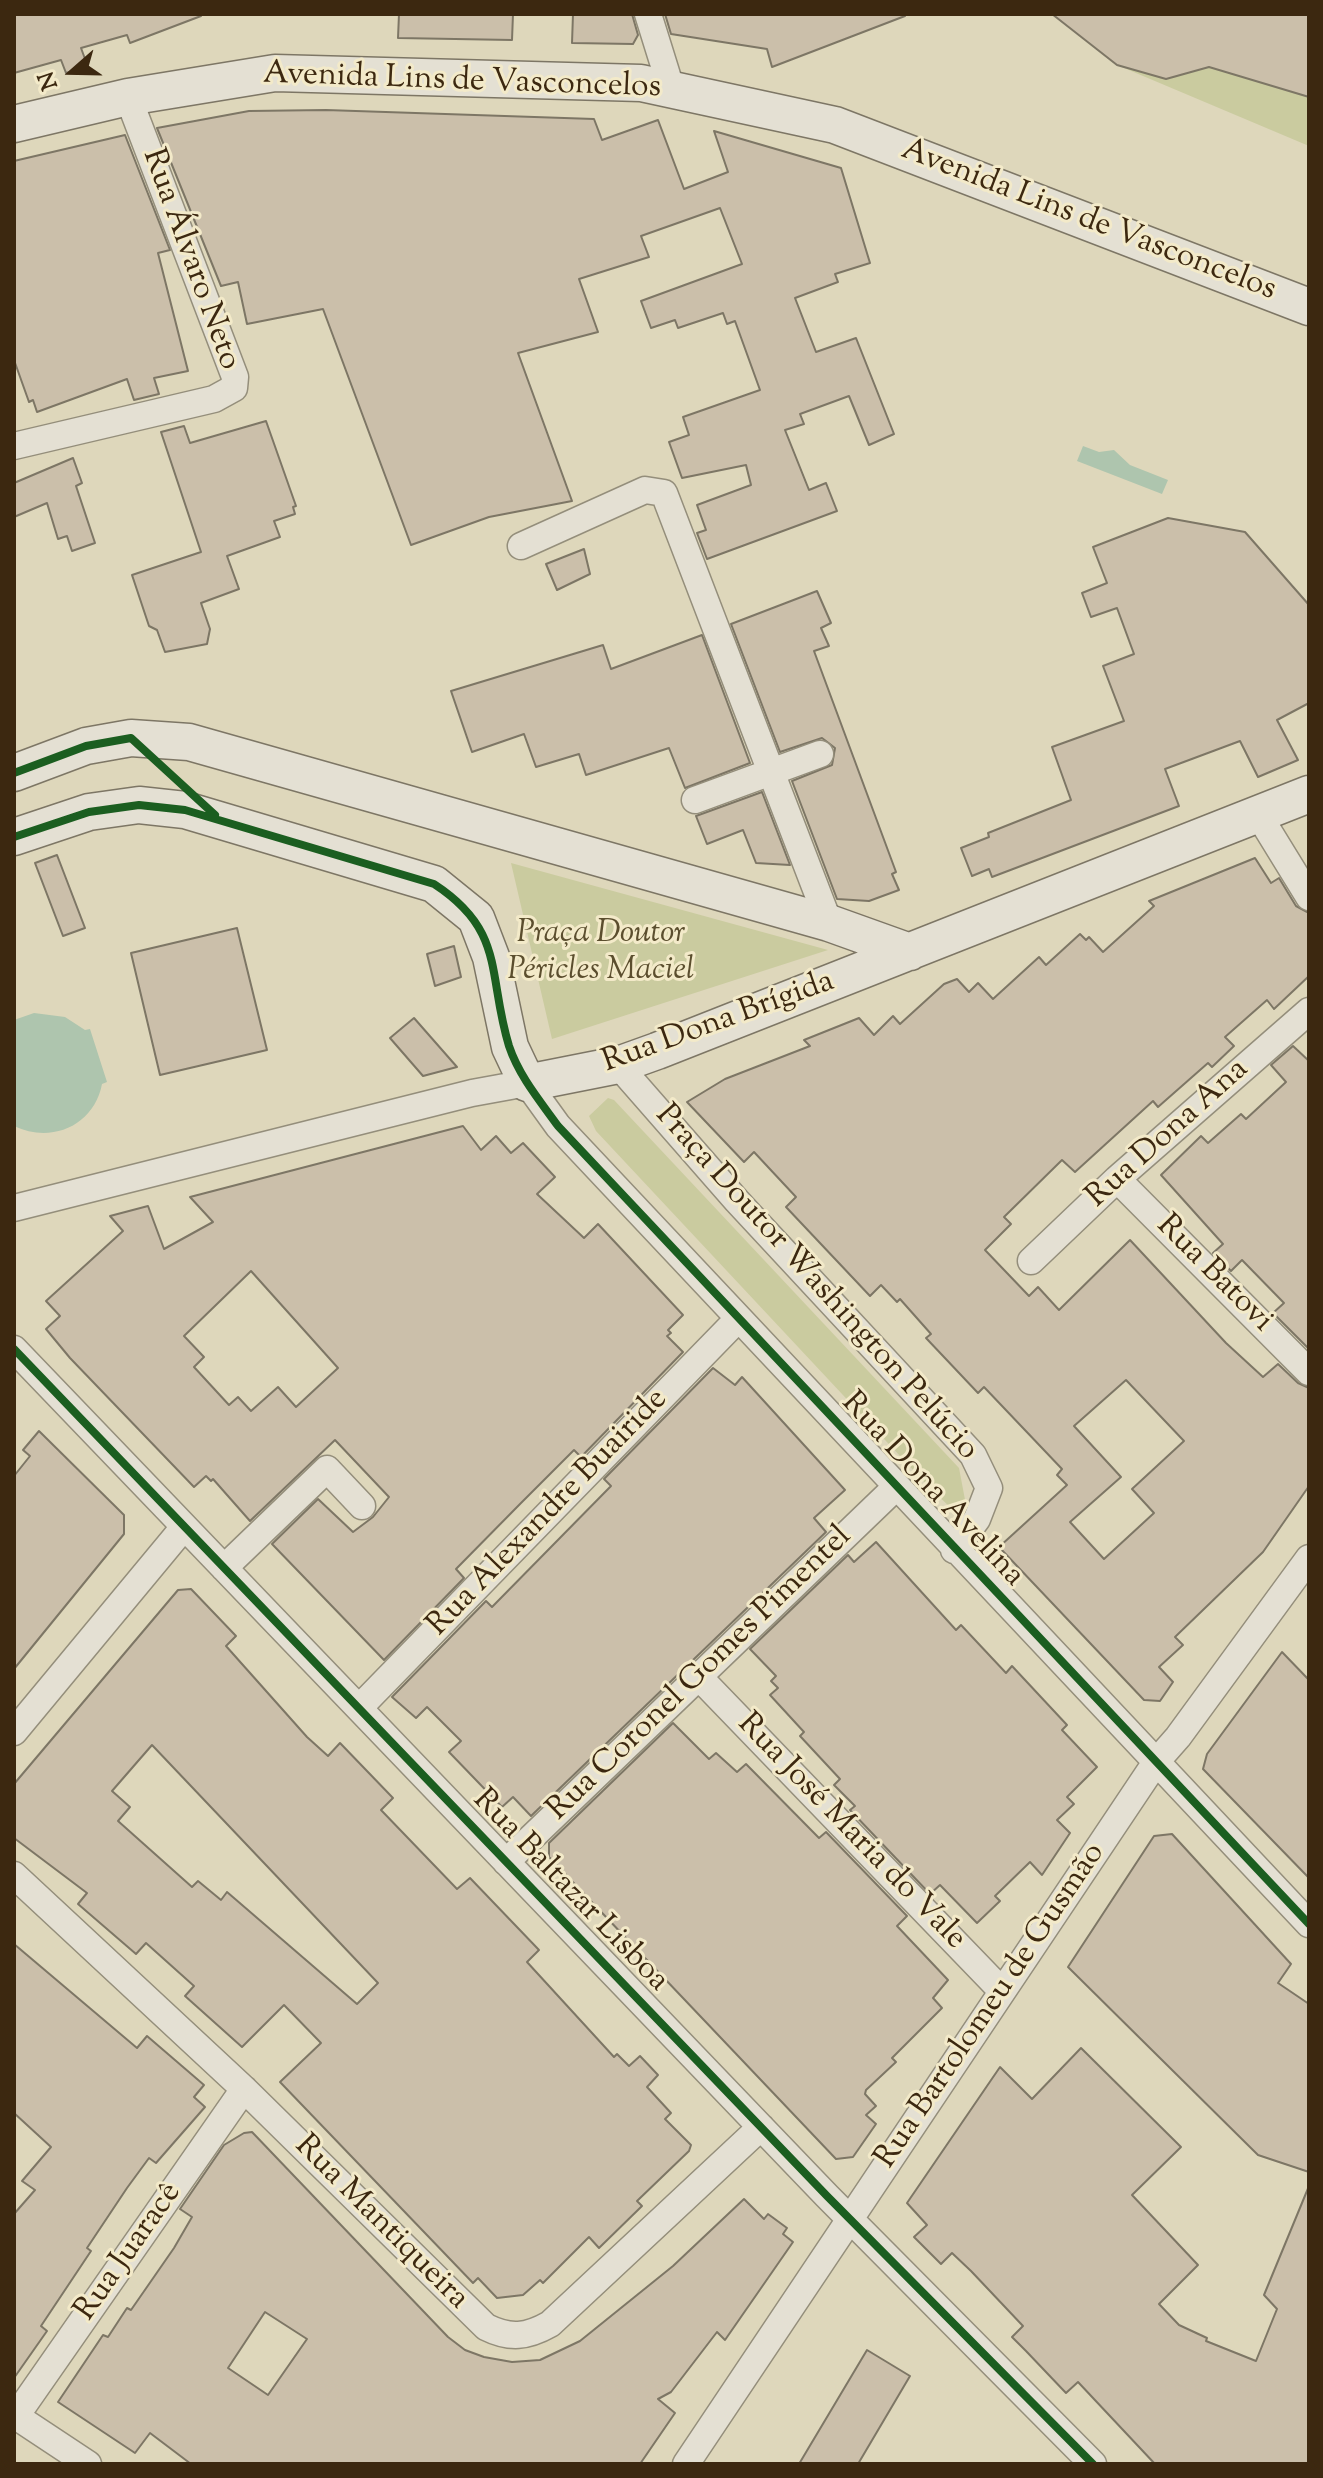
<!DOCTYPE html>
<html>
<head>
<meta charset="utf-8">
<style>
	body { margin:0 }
	#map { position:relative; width:1323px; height:2478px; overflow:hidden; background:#ded7bb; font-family:"Sorts Mill Goudy",serif }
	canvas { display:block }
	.frame { position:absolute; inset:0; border:16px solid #3c2810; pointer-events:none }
	.north { position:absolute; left:32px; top:32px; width:80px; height:80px; -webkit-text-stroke:6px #f3eac9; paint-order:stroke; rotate:250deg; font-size:22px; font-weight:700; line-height:32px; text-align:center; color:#3c2810 }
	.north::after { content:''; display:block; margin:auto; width:28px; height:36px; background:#3c2810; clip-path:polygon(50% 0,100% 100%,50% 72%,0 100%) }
</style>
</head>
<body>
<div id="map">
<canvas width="1323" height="2478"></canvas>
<div class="frame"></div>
<div class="north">N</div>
</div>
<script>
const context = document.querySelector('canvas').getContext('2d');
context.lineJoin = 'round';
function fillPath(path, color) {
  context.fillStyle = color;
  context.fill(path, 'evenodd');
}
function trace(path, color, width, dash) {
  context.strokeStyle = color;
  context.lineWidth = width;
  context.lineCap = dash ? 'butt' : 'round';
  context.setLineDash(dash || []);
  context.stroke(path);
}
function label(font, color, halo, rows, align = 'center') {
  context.font = font + ' "Sorts Mill Goudy",serif';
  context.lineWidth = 6;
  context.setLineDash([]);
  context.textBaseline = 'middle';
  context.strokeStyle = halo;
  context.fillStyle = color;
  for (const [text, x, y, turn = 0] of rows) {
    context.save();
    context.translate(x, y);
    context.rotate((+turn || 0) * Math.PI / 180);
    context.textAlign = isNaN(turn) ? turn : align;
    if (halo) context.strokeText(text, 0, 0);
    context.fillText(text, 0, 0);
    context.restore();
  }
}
fillPath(new Path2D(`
	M1117,65L1166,78L1209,67L1309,97V146Z
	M511,863L828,950L552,1039Z
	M608,1098L614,1100L959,1468L966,1505L963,1510H953L929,1487L596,1131L589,1116Z`), '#cacb9f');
fillPath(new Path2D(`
	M1083,446L1099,452L1114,450L1130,465L1168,480L1162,494L1077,461Z
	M34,1013L65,1017L85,1030L90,1029L107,1082L102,1084C94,1126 51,1144 14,1126V1020Z`), '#aec5ae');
const building = new Path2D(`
	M14,14H200L201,16L130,43L127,35L81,48L88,67L66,73L61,60L14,73Z
	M399,14H513L512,40L398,38Z
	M573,14H632L638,35L633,44L572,43Z
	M665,14H904L905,16L772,67L767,49L671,34Z
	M1052,14H1309V97L1209,67L1166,79L1117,65Z
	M326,110L594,119L602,140L658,120L684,189L728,172L714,131L841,168L870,263L835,274L838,282L795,298L816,352L856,338L894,434L869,445L849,396L800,414L804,424L785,430L809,490L826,483L837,511L707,559L697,533L706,530L697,505L751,485L746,465L682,478L669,442L689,435L683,417L760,390L735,321L727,324L723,313L678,328L675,320L651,328L641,301L742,264L720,208L641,236L649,257L579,279L598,332L518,353L572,501L489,517L411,545L323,309L247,324L238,282L221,286L157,128L249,111Z
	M125,135L170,250L158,253L188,371L154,378L159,394L134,400L127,379L37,412L33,400L29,402L14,360V161Z
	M266,421L296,506L293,507L295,514L274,521L280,537L227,556L239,589L201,603L210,629L207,644L165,652L157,630L149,626L132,575L201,552L161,432L184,426L190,443Z
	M73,458L82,483L76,486L95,543L72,551L67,536L58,539L47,503L14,517V483Z
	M1168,518L1245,532L1309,605V703L1277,720L1298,760L1258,777L1240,741L1165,769L1179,806L992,877L989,869L972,876L961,848L989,837L988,833L1071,800L1052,747L1124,721L1103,666L1134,654L1117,608L1091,617L1082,593L1107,583L1093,547Z
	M584,549L590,574L557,590L546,564Z
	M817,591L831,623L821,628L829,646L814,651L896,872L892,874L899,890L869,901L837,899L792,781L832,765L835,748L822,738L780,752L731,624Z
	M702,635L750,763L685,788L669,748L586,775L579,754L536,767L524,734L472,752L451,691L603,645L611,669Z
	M762,792L790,865L756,863L743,830L707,844L696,816Z
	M57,855L85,928L63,936L35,863Z
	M1255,858L1271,883L1279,878L1296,906L1309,913V976L1274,1009L1267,1000L1225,1037L1234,1046L1212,1067L1208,1063L1158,1107L1153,1101L1075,1172L1062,1160L1004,1217L1011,1224L985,1250L1029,1296L1038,1287L1059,1310L1130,1240L1226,1343L1263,1377L1278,1364L1298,1383L1309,1388V1486L1263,1552L1175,1637L1183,1645L1159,1667L1173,1682L1160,1701L1144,1700L999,1547L1067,1485L1057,1475L1062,1469L984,1387L978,1393L926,1338L931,1334L900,1299L897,1302L881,1285L870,1296L786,1207L796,1197L754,1152L744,1162L687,1102L725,1079L810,1046L804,1040L859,1018L874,1035L893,1016L900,1024L944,984L957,979L969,992L978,983L993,999L1039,957L1046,965L1080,934L1086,940L1089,937L1103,952L1154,906L1149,901ZM1126,1380L1184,1441L1132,1489L1154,1513L1104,1559L1070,1522L1121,1477L1074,1426Z
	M237,928L267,1050L160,1075L131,953Z
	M454,946L461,977L435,986L427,954Z
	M414,1018L457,1067L423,1076L390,1038Z
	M1293,1046L1309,1061V1349L1273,1313L1284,1303L1242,1260L1231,1271L1213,1253L1223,1244L1161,1175L1201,1136L1208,1143L1241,1114L1246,1119L1286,1082L1271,1065Z
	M463,1126L481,1150L496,1136L511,1153L523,1143L555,1177L537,1194L584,1238L598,1224L683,1315L668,1330L671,1333L667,1336L683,1352L581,1457L574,1450L521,1503L456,1569L464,1578L384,1660L272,1544L318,1499L353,1532L373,1517L389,1497L335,1440L250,1521L213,1479L211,1481L206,1476L194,1487L70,1358L46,1329L60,1316L46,1301L123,1231L110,1216L148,1206L164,1249L213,1222L190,1197ZM251,1271L338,1368L296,1407L278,1387L251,1411L238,1397L229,1405L194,1367L204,1357L184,1336Z
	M713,1368L735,1385L742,1377L845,1490L814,1518L826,1532L531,1816L513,1797L502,1807L449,1752L461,1741L427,1707L416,1718L392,1697L486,1601L492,1607L611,1486L604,1479Z
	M39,1431L124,1515V1534L14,1669V1476L30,1456L23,1450Z
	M876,1542L956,1630L961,1625L1006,1673L1012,1666L1067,1725L1062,1730L1097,1767L1067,1797L1074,1804L1057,1820L1070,1833L1042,1875L1030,1862L995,1896L1000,1901L977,1923L940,1885L930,1894L850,1810L855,1806L834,1785L840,1779L800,1736L804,1732L770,1695L778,1688L771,1681L776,1676L750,1649L848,1555L854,1562Z
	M191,1589L236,1636L226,1646L307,1737L328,1756L340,1743L393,1798L381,1810L457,1889L470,1878L539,1950L527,1962L614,2057L617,2054L629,2066L640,2056L658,2075L647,2087L671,2113L665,2119L691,2145L689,2151L637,2201L642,2206L599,2248L589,2237L543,2283L540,2280L523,2295L497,2298L478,2278L473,2283L280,2082L321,2043L284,2005L242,2047L185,1996L194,1986L146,1943L136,1954L78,1904L87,1893L14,1838V1784L178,1590ZM152,1745L378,1983L357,2004L227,1892L221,1900L198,1881L192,1887L118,1821L130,1807L112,1791Z
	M1282,1652L1309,1680V1878L1203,1769L1207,1754Z
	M673,1723L709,1759L716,1753L737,1772L746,1764L819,1838L826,1832L907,1916L897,1926L948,1980L933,1998L942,2008L892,2058L896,2062L866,2090L865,2094L876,2106L866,2115L876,2124L853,2157L836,2159L549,1857V1843Z
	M1172,1834L1291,1964L1278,1983L1309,2004V2172L1258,2155L1068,1967L1154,1836Z
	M14,1944L137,2048L147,2036L204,2085L194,2097L205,2107L156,2163L149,2158L127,2188L87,2248L91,2251L41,2326L47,2331L14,2378V2214L35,2190L22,2181L51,2147L14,2113Z
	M1081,2048L1181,2147L1132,2195L1198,2265L1159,2304L1179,2325L1207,2338L1206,2341L1256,2361L1277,2309L1264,2295L1309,2186V2464H1155L1078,2382L1066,2393L1026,2351L1012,2337L1023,2326L971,2271L952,2253L941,2264L914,2237L927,2225L907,2203L1000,2067L1032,2099Z
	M252,2132L448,2337L465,2350L484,2357L512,2362L540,2360L580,2341L673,2266L744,2199L764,2219L768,2214L787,2228L783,2234L793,2242L725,2340L717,2332L671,2392L658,2399L675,2413L640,2464H191L150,2433L135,2453L58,2402L103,2335L108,2337L127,2308L131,2310L174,2248L192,2217L180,2209L224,2145L244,2133ZM265,2312L307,2339L268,2395L228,2368Z
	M867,2350L910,2376L858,2464H799Z`);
fillPath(building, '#cbbfaa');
trace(building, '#7d7665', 2);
const street = new Path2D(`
	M648,14L671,88
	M14,446L214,399L234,388L235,377L128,97
	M521,546L645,490L664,493L829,923
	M695,800L820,754
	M1258,814L1309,897
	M618,1065L737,1201L973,1455L989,1488L977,1519L954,1550
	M1117,1179L1309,1372
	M14,1208L472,1093L527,1083L558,1126L1309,1924
	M1031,1261L1117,1179L1309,1011
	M14,1349L827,2196L1093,2464
	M224,1568L327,1469L362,1506
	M698,1676L1001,1990
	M359,1708L738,1319
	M14,1732L184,1527
	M506,1862L895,1488
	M14,1875L244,2089L486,2327C510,2339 527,2337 550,2324L761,2127
	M14,2415L88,2464
	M16,2416L244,2089
	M686,2464L1156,1762L1178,1737L1309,1558`);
const secondary = new Path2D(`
	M14,124L128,97L275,73L641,83L835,125L1309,307
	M14,773L86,746L131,738L189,742L829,923L910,952
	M14,837L89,812L139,805L185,810L434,884L476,918L491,957L510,1047L527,1083L618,1065L657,1051L1309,794`);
trace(street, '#948e7b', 29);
trace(secondary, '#7d7665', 39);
trace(street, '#e4e0d3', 26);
trace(secondary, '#e4e0d3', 36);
trace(new Path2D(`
	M14,773L86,746L131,738L215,815
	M14,837L89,812L139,805L185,810L434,884C506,931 487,974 509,1046C519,1076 540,1101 558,1126L1309,1924
	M14,1349L827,2196L1093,2464`), '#1b5e20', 8);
label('32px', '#3c2810', '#f3eac9', [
	["Avenida Lins de Vasconcelos",462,83,2],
	["Avenida Lins de Vasconcelos",1088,222,21],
	["Rua Álvaro Neto",189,260,70],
	["Rua Dona Brígida",719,1024,-20],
	["Rua Dona Ana",1169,1135,-42],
	["Rua Batovi",1213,1275,45],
	["Praça Doutor Washington Pelúcio",815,1284,48],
	["Rua Dona Avelina",931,1491,47],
	["Rua Alexandre Buairide",549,1514,-46],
	["Rua Coronel Gomes Pimentel",701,1675,-44],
	["Rua José Maria do Vale",850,1833,46],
	["Rua Baltazar Lisboa",569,1892,46],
	["Rua Bartolomeu de Gusmão",992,2007,-56],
	["Rua Mantiqueira",380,2224,45],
	["Rua Juaracê",130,2253,-55]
]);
label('italic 32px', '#5b4e2e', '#f3eac9', [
	["Praça Doutor",601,936],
	["Péricles Maciel",601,973]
]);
</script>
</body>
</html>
